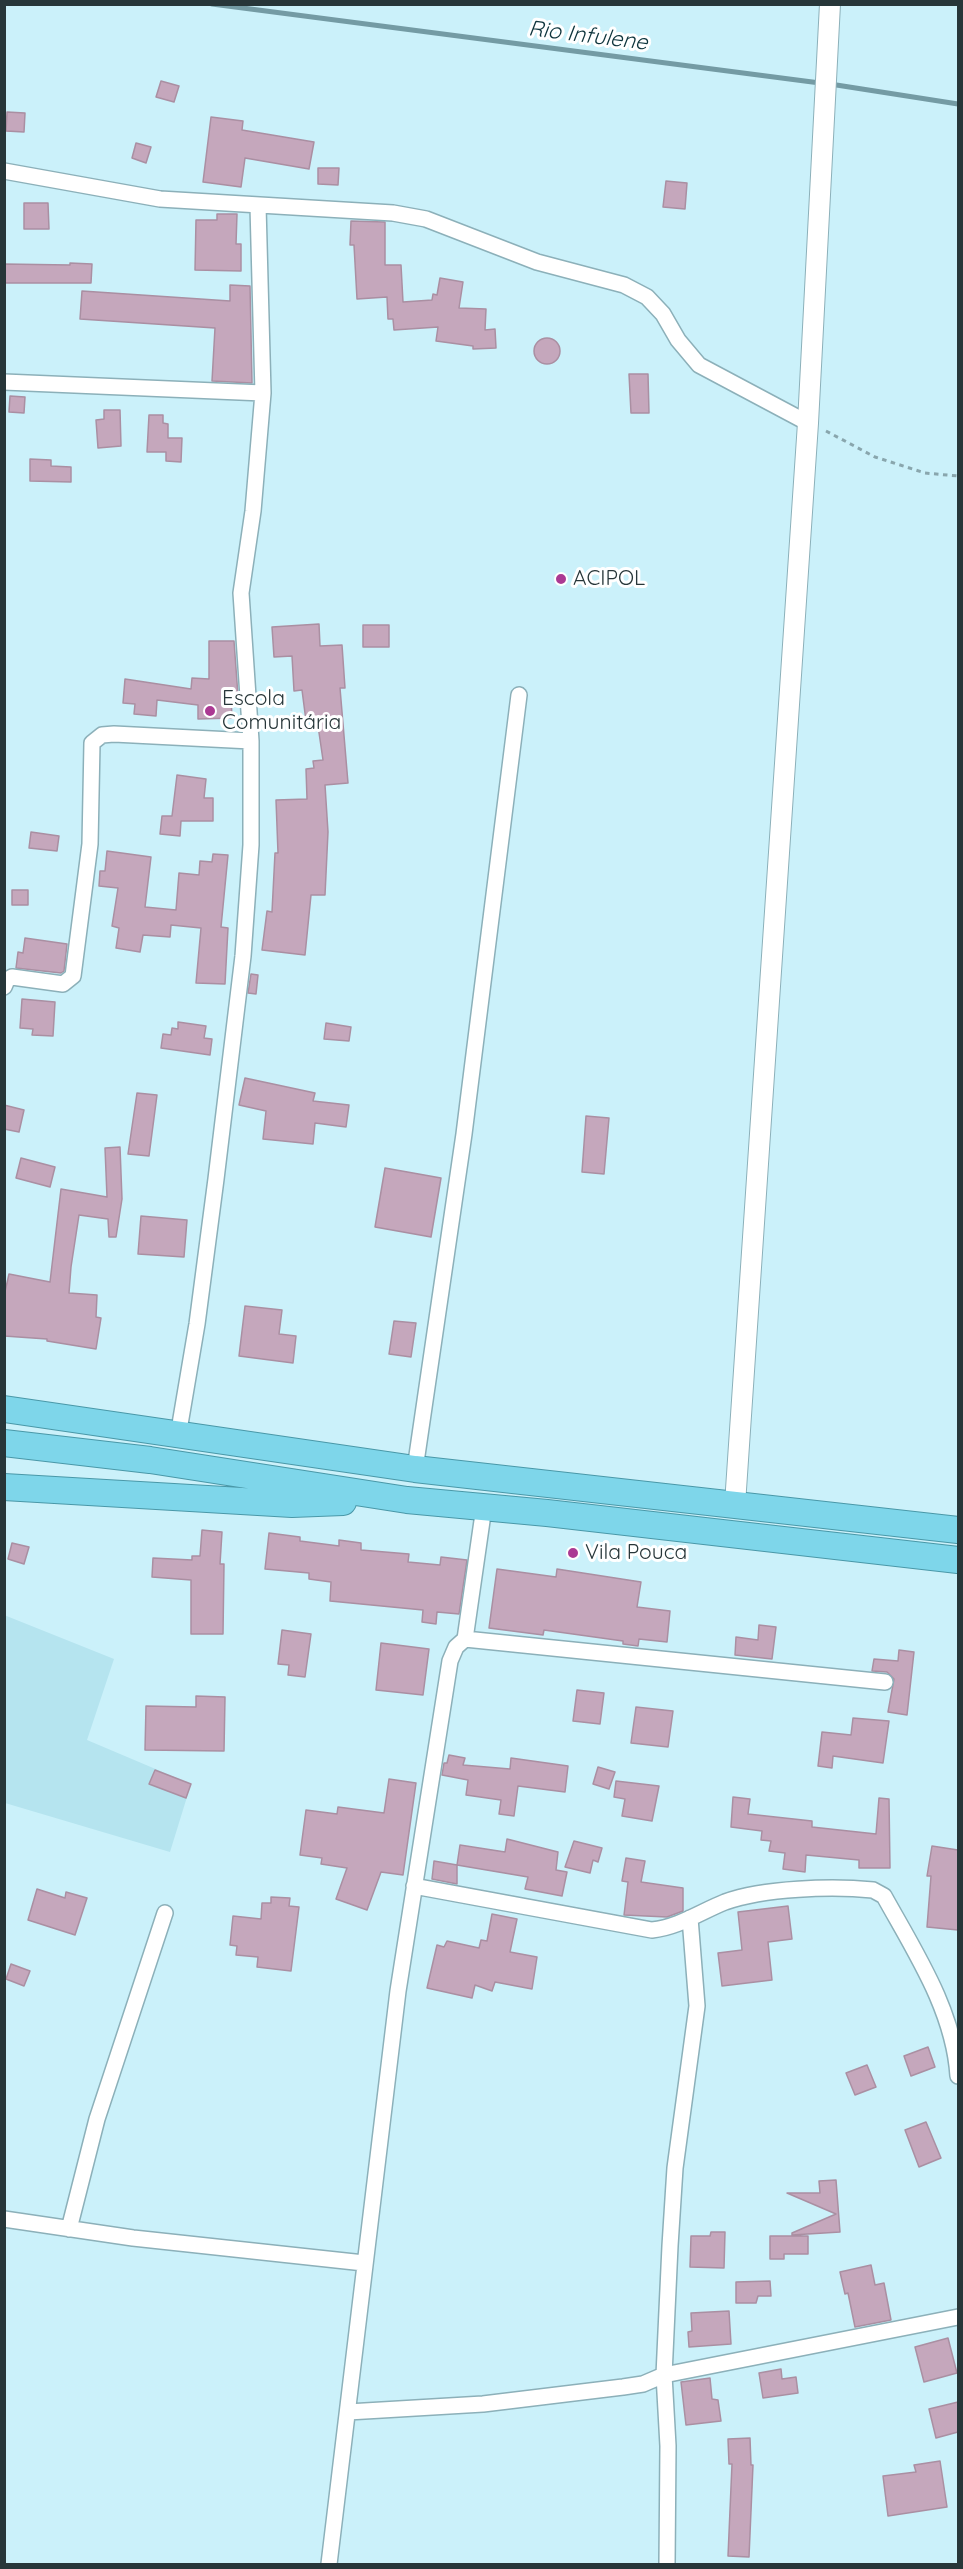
<!DOCTYPE html>
<html>
<head>
<meta charset="utf-8">
<style>
	body { margin:0 }
	#map { position:relative; width:963px; height:2569px; overflow:hidden; background:#cbf1fa; font-family:Quicksand,sans-serif }
	canvas { display:block }
	.frame { position:absolute; inset:0; border:6px solid #273639; pointer-events:none }
</style>
</head>
<body>
<div id="map">
<canvas width="963" height="2569"></canvas>
<div class="frame"></div>
</div>
<script>
const context = document.querySelector('canvas').getContext('2d');
context.lineJoin = 'round';
function fillPath(path, color) {
  context.fillStyle = color;
  context.fill(path, 'evenodd');
}
function trace(path, color, width, dash) {
  context.strokeStyle = color;
  context.lineWidth = width;
  context.lineCap = dash ? 'butt' : 'round';
  context.setLineDash(dash || []);
  context.stroke(path);
}
function label(font, color, halo, rows, align = 'center') {
  context.font = font + ' Quicksand,sans-serif';
  context.lineWidth = 6;
  context.setLineDash([]);
  context.textBaseline = 'middle';
  context.strokeStyle = halo;
  context.fillStyle = color;
  for (const [text, x, y, turn = 0] of rows) {
    context.save();
    context.translate(x, y);
    context.rotate((+turn || 0) * Math.PI / 180);
    context.textAlign = isNaN(turn) ? turn : align;
    if (halo) context.strokeText(text, 0, 0);
    context.fillText(text, 0, 0);
    context.restore();
  }
}
fillPath(new Path2D(`
	M4,1615L114,1659L87,1740L191,1784L170,1852L5,1803Z`), '#b5e4ef');
trace(new Path2D(`
	M212,4L820,83
	M830,84L958,104`), '#749ba4', 5);
const building = new Path2D(`
	M161,81L179,86L174,102L156,97Z
	M7,112L25,113L24,132L6,131Z
	M211,117L243,121L242,130L314,142L309,169L245,158L241,187L203,182Z
	M136,143L151,147L146,163L132,158Z
	M318,168H339L338,185L318,184Z
	M666,181L687,183L685,209L663,207Z
	M24,203H48L49,229H24Z
	M217,214H237L236,244H241V271L195,270L196,220H217Z
	M351,221L385,222V265H401L403,302L432,300L433,294L437,295L440,278L463,282L459,308L486,309L485,330L495,329L496,348L473,349V346L436,341L438,327L394,330L393,319H388L387,297L357,299L354,245H350Z
	M70,263L92,264L91,283H4V264L70,265Z
	M230,285L250,286L252,383L212,381L215,328L80,319L82,291L230,301Z
	M534 351a13 13 0 1 1 26 0a13 13 0 1 1-26 0Z
	M629,374H648L649,413H631Z
	M10,396L25,397L24,413L9,412Z
	M104,410H120L121,446L98,448L96,420L104,419Z
	M149,415H163V423L168,424V438H182L181,462L166,461V452H147Z
	M30,459L51,460V466L71,467V482L30,481Z
	M319,624L320,646L342,645L345,688H340L348,783L325,785L328,832L325,895H311L305,955L262,950L267,911L272,912L275,853H278L276,800L307,799L306,769L314,768L313,761L323,760L317,719L306,721L302,690L294,691L292,656L274,657L272,627Z
	M363,625H389V647H363Z
	M209,641H234L238,696H231L232,718L198,719V705L157,700L156,716L134,714L135,704L123,703L125,679L191,689L192,678L209,679Z
	M177,775L206,779L204,798H213V821H181L180,836L160,834L162,816H172Z
	M31,832L59,836L57,851L29,848Z
	M107,851L151,857L145,907L176,910L179,873L199,875L200,861L212,862L213,854L228,855L221,927L228,928L225,984L196,983L201,928L171,925L170,937L143,935L140,952L116,948L119,928L112,926L118,888L99,886L100,871H105Z
	M12,890H28V905H12Z
	M25,938L67,944L64,971L61,973L16,968L18,952L23,953Z
	M251,974L258,975L256,994L248,993Z
	M22,999L55,1002L53,1036L32,1035L33,1029L20,1028Z
	M178,1022L206,1026L204,1038L212,1039L210,1055L161,1048L163,1034L171,1035L172,1028L178,1029Z
	M326,1023L351,1027L349,1041L324,1039Z
	M245,1078L315,1093L313,1101L349,1105L346,1127L315,1123L313,1144L263,1139L266,1111L239,1105Z
	M137,1093L157,1095L149,1156L128,1154Z
	M4,1105L24,1110L19,1132L4,1129Z
	M586,1116L609,1118L604,1174L582,1172Z
	M120,1147L122,1199L116,1237H109L108,1219L79,1215L71,1267L69,1293L97,1295L96,1317L101,1318L96,1349L47,1341V1339L4,1336V1296L9,1274L50,1282L61,1189L107,1197L105,1148Z
	M21,1158L55,1167L50,1187L16,1178Z
	M385,1168L441,1178L431,1237L375,1227Z
	M141,1216L187,1220L184,1257L138,1254Z
	M245,1306L282,1310L279,1334L296,1336L293,1363L239,1356Z
	M394,1321L416,1323L411,1357L389,1354Z
	M202,1530L222,1532L220,1564H224L223,1634H191V1580L152,1577L153,1558L192,1560V1556H200Z
	M269,1533L300,1537V1541L339,1546V1540L361,1543V1550L409,1554L408,1562L440,1565L441,1557L467,1560L459,1614L437,1612L436,1624L422,1622L423,1610L330,1601L331,1582L309,1579V1573L265,1569Z
	M12,1543L29,1547L24,1564L8,1559Z
	M497,1569L556,1577L557,1569L641,1582L637,1607L670,1611L667,1642L639,1639L638,1646L623,1644V1641L544,1630L543,1635L489,1628Z
	M759,1625L776,1627L772,1659L735,1655L736,1637L758,1640Z
	M282,1630L311,1634L305,1677L288,1675L289,1665L278,1664Z
	M381,1643L429,1649L423,1695L376,1690Z
	M899,1650L914,1652L907,1715L888,1712L894,1679L887,1672L872,1671L874,1659L898,1661Z
	M577,1690L604,1693L600,1724L573,1721Z
	M196,1696L225,1697L224,1751L145,1750L146,1706L196,1707Z
	M636,1707L673,1711L668,1747L631,1743Z
	M853,1718L889,1721L883,1763L833,1756L832,1768L818,1766L822,1732L851,1735Z
	M449,1755L465,1758L463,1765L510,1769L511,1758L568,1766L565,1792L518,1786L514,1816L499,1814L501,1800L466,1795L468,1780L442,1775L444,1763H447Z
	M598,1767L615,1772L609,1789L593,1784Z
	M155,1770L191,1784L186,1798L149,1784Z
	M389,1779L416,1783L403,1875L381,1872L367,1910L336,1899L347,1868L321,1864L322,1858L300,1855L306,1810L337,1814L338,1807L384,1813Z
	M616,1781L659,1786L652,1821L622,1816L625,1799L614,1797Z
	M733,1797L750,1799L748,1814L812,1821V1827L876,1834L879,1798L889,1799L890,1868H859V1860L806,1855L805,1872L783,1869L785,1853L769,1851L771,1841L761,1840L762,1831L731,1827Z
	M507,1839L558,1852L556,1870L567,1872L562,1896L525,1889L528,1877L457,1865L460,1845L505,1852Z
	M574,1841L602,1848L598,1862L593,1860L590,1873L565,1867Z
	M932,1846L958,1850V1930L927,1927L931,1876H927Z
	M626,1858L645,1861L641,1882L683,1888V1911L667,1917L624,1915L628,1882L622,1881Z
	M434,1861L457,1865V1884L432,1879Z
	M37,1889L65,1898L66,1892L87,1898L75,1935L28,1920Z
	M271,1897L290,1898L289,1906L299,1907L291,1971L257,1967L258,1957L236,1955L237,1946L230,1945L233,1916L261,1919L262,1903H271Z
	M788,1906L792,1939L768,1942L772,1980L722,1986L718,1953L742,1950L738,1912Z
	M492,1914L517,1919L510,1952L537,1957L532,1989L495,1982L492,1991L475,1985L472,1998L427,1988L437,1945L444,1947L447,1941L479,1948L481,1940L487,1941Z
	M11,1964L30,1971L24,1986L6,1979Z
	M928,2047L935,2067L911,2076L904,2056Z
	M867,2065L876,2087L855,2095L846,2073Z
	M926,2122L941,2158L919,2167L905,2130Z
	M836,2180L840,2232L792,2235V2233L836,2214L787,2193H820L819,2181Z
	M711,2232H725L724,2268L690,2267L691,2236H710Z
	M770,2236H808V2254H784V2259H770Z
	M871,2265L875,2285L884,2283L891,2320L855,2327L848,2293L845,2294L840,2272Z
	M770,2281L771,2296H758L756,2303H736V2282Z
	M729,2311L731,2344L689,2347L688,2332L692,2331L691,2313Z
	M948,2338L957,2373L924,2382L915,2347Z
	M781,2369L782,2379L796,2377L798,2393L763,2398L759,2373Z
	M710,2378L712,2399L718,2400L721,2421L686,2425L681,2382Z
	M958,2402V2432L936,2438L929,2409Z
	M750,2438L751,2465H753L749,2557L728,2556L732,2464H729L728,2439Z
	M940,2461L947,2507L888,2516L883,2476L916,2472L914,2465Z`);
fillPath(building, '#c5a7bc');
trace(building, '#aa8fa2', 1.5);
const minor = new Path2D(`
	M4,171L160,199L393,213L426,219L537,262L624,285L647,297L663,314L678,340L699,365L808,423
	M4,382L263,393
	M4,987L7,980L12,977L63,984L73,976L90,844L92,743L102,735L114,734L251,741
	M178,1436L197,1324L216,1179L243,956L251,845V741L241,593L253,511L263,393L258,206
	M415,1469L464,1134L519,695
	M465,1639L885,1682
	M414,1886L652,1930C679,1927 700,1912 725,1902C764,1888 832,1886 873,1890L884,1896C915,1952 954,2011 958,2076
	M4,2219L133,2238L364,2263
	M69,2229L97,2119L165,1913
	M348,2412L483,2404L623,2387L643,2384L664,2375L958,2317
	M329,2564L398,1991L450,1661L456,1647L465,1639L484,1507
	M667,2564L668,2446L664,2375L670,2246L675,2168L697,2006L690,1918`);
const tertiary = new Path2D(`
	M735,1504L808,423L830,4`);
const trunk = new Path2D(`
	M4,1409L415,1469L958,1530
	M4,1443L150,1460L407,1500L547,1513L958,1560
	M4,1487L292,1504L343,1502`);
trace(minor, '#8cb0b9', 18);
trace(tertiary, '#8cb0b9', 22);
trace(trunk, '#4a98a8', 28);
trace(new Path2D(`
	M826,431L875,457L925,473L958,476`), '#89a6ad', 3, [4.5, 4.5]);
trace(minor, '#fff', 15);
trace(tertiary, '#fff', 20);
trace(trunk, '#7ed6ea', 26);
for (const [x, y, r, color] of [
	[561,579,6,"#ab3993"],
	[210,711,6,"#ab3993"],
	[573,1553,6,"#ab3993"]
]) {
  const dot = new Path2D();
  dot.arc(x, y, r, 0, 2 * Math.PI);
  context.fillStyle = color;
  context.fill(dot);
  trace(dot, '#fff', 2);
}
label('21px', '#273639', '#fff', [
	["ACIPOL",573,579],
	["Escola",222,699],
	["Comunitária",222,723],
	["Vila Pouca",585,1553]
], 'left');
label('italic 22px', '#0d343c', '#fff', [
	["Rio Infulene",588,36,7]
]);
</script>
</body>
</html>
